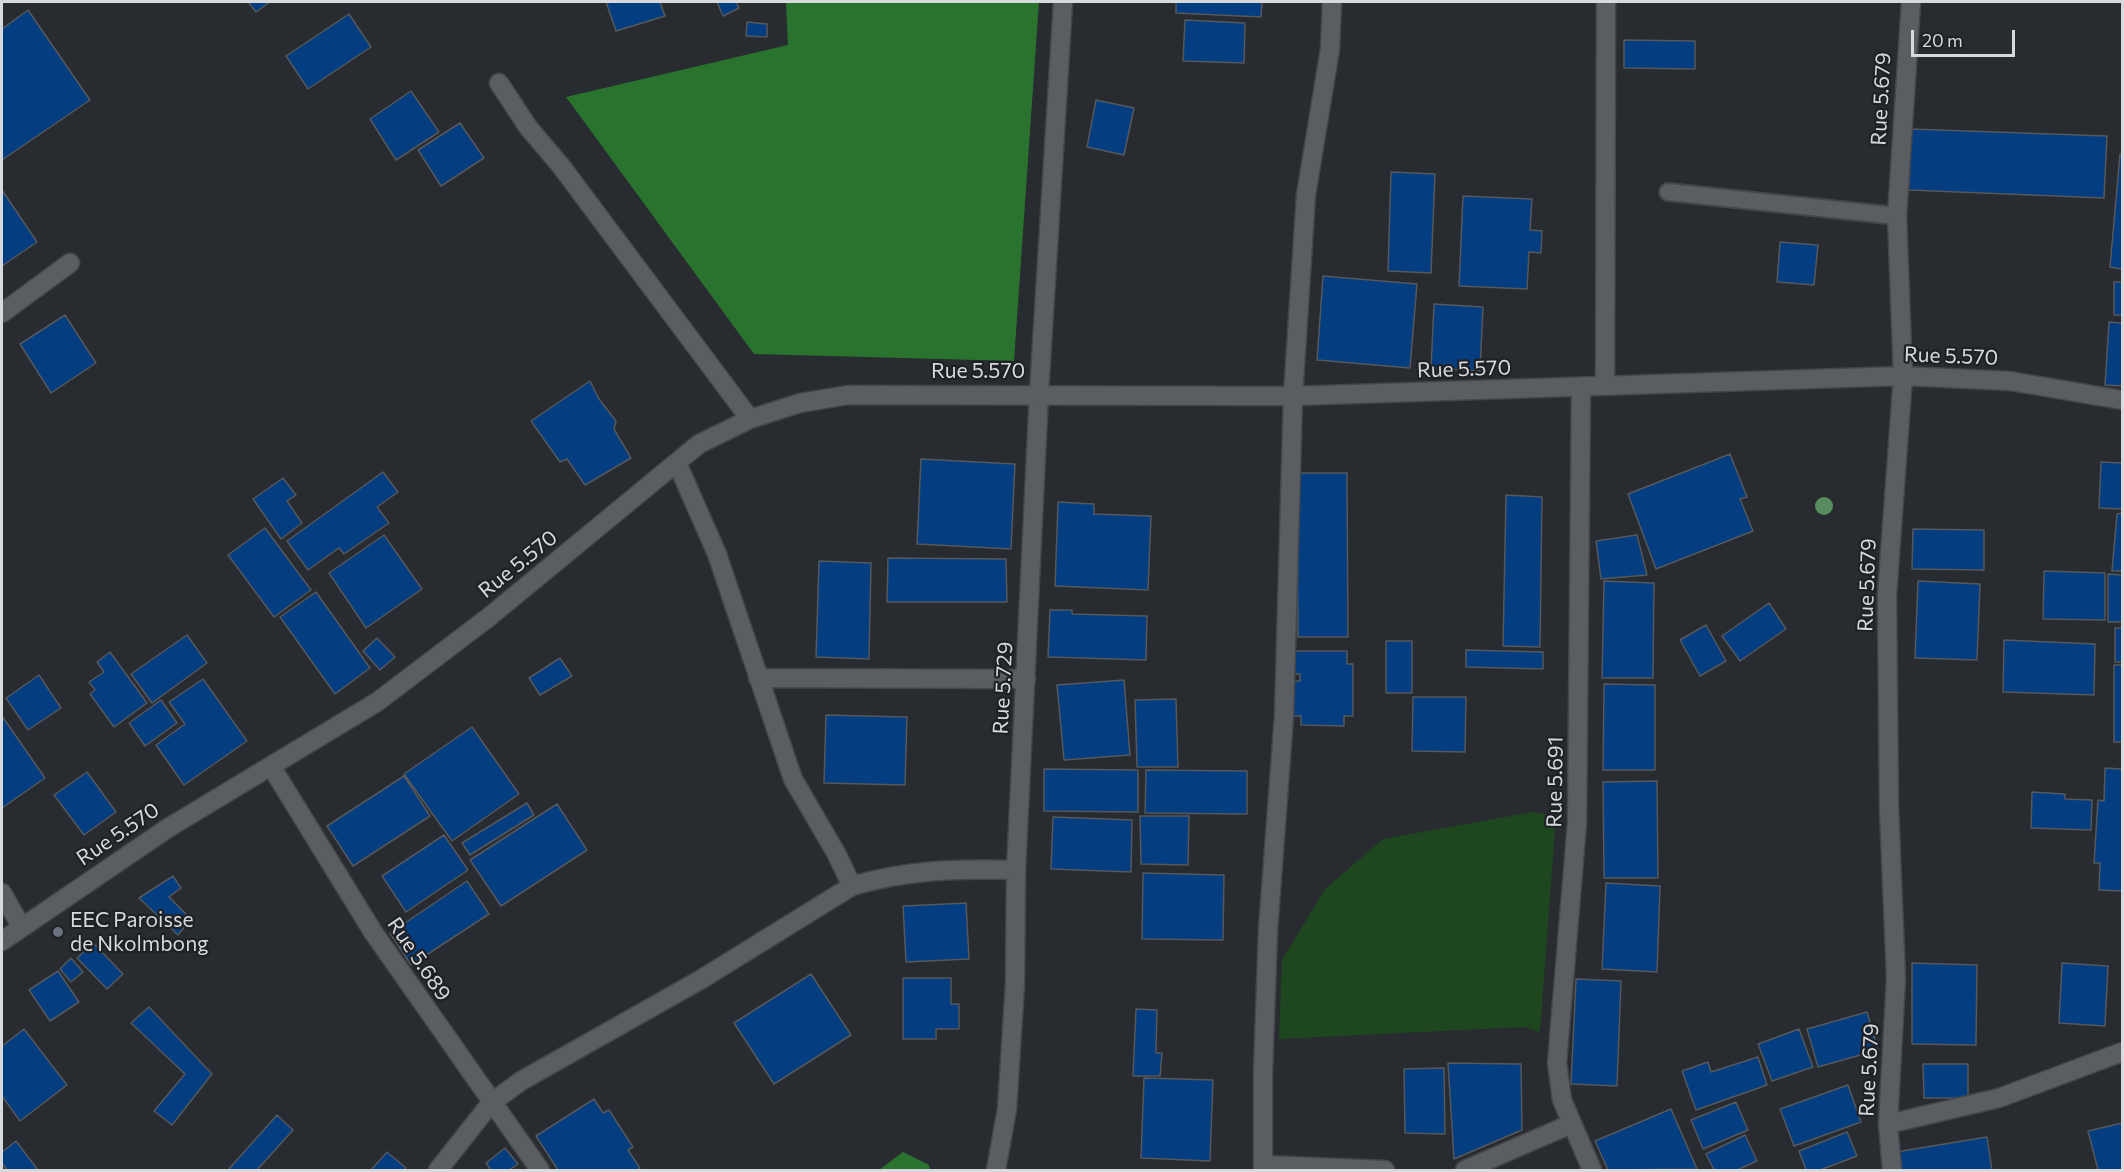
<!DOCTYPE html>
<html>
<head>
<meta charset="utf-8">
<style>
	body { margin:0 }
	#map { position:relative; width:2124px; height:1172px; overflow:hidden; background:#282b2f; font-family:Commissioner,sans-serif }
	canvas { display:block }
	.frame { position:absolute; inset:0; border:3px solid #d7d9dc; pointer-events:none }
	.scale { position:absolute; left:1911px; top:30px; width:104px; height:27px; box-sizing:border-box; border:3px solid #d7d9dc; border-top:0; padding-left:8px; font-size:18px; line-height:21px; white-space:nowrap; color:#d7d9dc; -webkit-text-stroke:4px #1e2125; paint-order:stroke }
</style>
</head>
<body>
<div id="map">
<canvas width="2124" height="1172"></canvas>
<div class="frame"></div>
<div class="scale">20 m</div>
</div>
<script>
const context = document.querySelector('canvas').getContext('2d');
context.lineJoin = 'round';
function fillPath(path, color) {
  context.fillStyle = color;
  context.fill(path, 'evenodd');
}
function trace(path, color, width, dash) {
  context.strokeStyle = color;
  context.lineWidth = width;
  context.lineCap = dash ? 'butt' : 'round';
  context.setLineDash(dash || []);
  context.stroke(path);
}
function label(font, color, halo, rows, align = 'center') {
  context.font = font + ' Commissioner,sans-serif';
  context.lineWidth = 4.5;
  context.setLineDash([]);
  context.textBaseline = 'middle';
  context.strokeStyle = halo;
  context.fillStyle = color;
  for (const [text, x, y, turn = 0] of rows) {
    context.save();
    context.translate(x, y);
    context.rotate((+turn || 0) * Math.PI / 180);
    context.textAlign = isNaN(turn) ? turn : align;
    if (halo) context.strokeText(text, 0, 0);
    context.fillText(text, 0, 0);
    context.restore();
  }
}
fillPath(new Path2D(`
	M1533,812L1556,816L1540,1032L1524,1027L1279,1039L1282,960L1325,889L1383,839Z`), '#1e4720');
fillPath(new Path2D(`
	M786,2H1039L1014,361L754,354L566,97L788,45Z
	M903,1152L929,1165L930,1170H879Z`), '#2a732f');
const building = new Path2D(`
	M248,2H270L256,12Z
	M606,2H660L665,16L616,31Z
	M717,2H736L739,8L723,16Z
	M1176,2H1262L1261,17L1176,13Z
	M28,10L90,100L2,160V29Z
	M349,14L371,47L308,89L286,56Z
	M1185,20L1245,23L1244,63L1183,61Z
	M747,22L767,24V37L746,36Z
	M1624,40L1695,41V69L1624,68Z
	M411,91L439,132L396,160L370,119Z
	M1096,100L1134,108L1124,155L1087,147Z
	M460,123L484,158L441,186L418,150Z
	M1911,129L2107,136L2104,198L1909,190Z
	M2120,154H2122V269L2110,267Z
	M1391,172L1435,174L1431,273L1388,271Z
	M2,190L37,242L2,266Z
	M1463,196L1532,199L1530,230L1542,231L1541,253L1529,252L1527,289L1459,286Z
	M1780,242L1818,245L1814,285L1777,282Z
	M1323,276L1417,284L1410,368L1317,360Z
	M2114,282H2122V315H2114Z
	M1434,304L1483,307L1480,371L1431,368Z
	M65,315L96,363L51,393L20,344Z
	M2109,322L2122,323V386L2105,385Z
	M590,381L599,399L616,421L614,429L631,458L585,485L567,459L560,462L531,421Z
	M1730,454L1747,497L1740,499L1753,531L1656,569L1628,494Z
	M921,459L1015,464L1011,549L917,544Z
	M2101,462L2122,463V509L2099,508Z
	M383,472L398,492L377,507L389,523L344,554L339,548L308,570L287,541Z
	M1297,473H1347L1348,637H1298Z
	M283,478L296,495L287,501L302,523L281,539L253,499Z
	M1506,495L1542,497L1540,647L1503,646Z
	M1058,502L1094,504V514L1151,516L1148,590L1055,586Z
	M2122,513V571H2112L2117,514Z
	M265,528L311,590L274,617L228,555Z
	M1913,529L1984,530V570L1912,569Z
	M384,535L422,589L366,628L329,573Z
	M1637,535L1647,575L1601,579L1596,541Z
	M888,558L1006,559L1007,602H887Z
	M819,561L871,563L869,659L816,657Z
	M2044,571L2105,573V620L2043,619Z
	M2108,574L2122,575V622H2108Z
	M1604,581L1654,583L1653,678H1602Z
	M1918,581L1980,584L1977,660L1915,658Z
	M316,592L370,668L335,694L280,617Z
	M1769,603L1786,629L1740,661L1722,636Z
	M1050,610H1072V614L1147,616L1146,660L1048,657Z
	M1706,625L1726,661L1700,676L1680,640Z
	M2115,628H2122V662H2115Z
	M187,635L207,663L152,703L131,674Z
	M377,638L395,657L380,670L363,651Z
	M2004,640L2095,644L2094,695L2003,692Z
	M1386,641H1412V693H1386Z
	M1466,650L1543,652V669L1466,667Z
	M1295,651H1347V664H1353V716H1344V726L1301,725V716H1293L1294,681H1300V674H1294Z
	M110,652L147,703L114,727L90,694L95,690L89,682L104,672L97,662Z
	M560,658L572,676L540,695L529,678Z
	M2114,665H2122V742H2114Z
	M39,675L61,708L28,730L6,698Z
	M203,679L247,741L184,785L156,745L185,724L169,702Z
	M1124,680L1130,755L1064,760L1057,685Z
	M1604,684L1655,685V770H1603Z
	M1413,697H1466L1465,752L1412,751Z
	M1176,699L1178,767H1137L1135,700Z
	M161,700L177,723L145,746L129,723Z
	M826,715L907,717L905,785L824,783Z
	M2,716L45,778L2,808Z
	M472,727L519,794L452,841L404,774Z
	M2105,768L2122,769V891L2099,890L2100,863H2094L2098,800L2104,801Z
	M1044,769L1138,770V812L1044,811Z
	M1146,770L1247,771V814L1145,813Z
	M87,772L116,812L84,835L54,795Z
	M404,776L430,816L353,866L327,826Z
	M1657,781L1658,878H1604L1603,782Z
	M2032,792L2065,794V799L2092,800L2091,830L2031,828Z
	M527,803L534,815L470,855L462,843Z
	M557,804L587,850L501,906L470,860Z
	M1140,816H1189L1188,865L1141,864Z
	M1053,817L1132,820L1131,872L1051,869Z
	M444,835L468,870L406,912L382,876Z
	M1143,873L1224,875L1223,940L1142,939Z
	M173,876L181,888L169,897L191,919L178,935L139,898Z
	M467,881L489,914L411,965L390,933Z
	M1606,883L1660,886L1657,972L1602,969Z
	M966,903L969,959L906,962L903,906Z
	M93,943L123,974L107,989L77,958Z
	M71,958L83,972L71,982L60,969Z
	M1912,963L1977,965L1976,1045L1912,1044Z
	M2062,963L2108,966L2105,1026L2059,1023Z
	M58,971L79,1002L50,1021L29,990Z
	M811,974L851,1035L774,1084L734,1023Z
	M903,978H951V1004H959V1029H936V1039H903Z
	M1576,979L1621,981L1617,1086L1571,1084Z
	M149,1007L212,1074L172,1125L154,1111L185,1074L131,1023Z
	M1136,1009L1157,1010L1156,1053H1162L1160,1076H1133Z
	M1867,1012L1878,1050L1818,1067L1807,1029Z
	M24,1029L67,1085L20,1121L2,1096V1046Z
	M1799,1029L1813,1067L1772,1081L1758,1044Z
	M1758,1057L1767,1085L1696,1110L1682,1071L1708,1062L1711,1072Z
	M1448,1063L1521,1064L1522,1130L1454,1159Z
	M1923,1064H1968V1098H1924Z
	M1444,1068L1445,1134L1405,1133L1404,1069Z
	M1144,1078L1213,1080L1210,1161L1141,1158Z
	M1848,1085L1861,1122L1794,1146L1780,1109Z
	M594,1099L603,1113L609,1110L633,1147L628,1150L640,1168L637,1170H558L536,1136Z
	M1736,1102L1748,1130L1703,1149L1691,1120Z
	M1671,1109L1697,1169L1608,1170L1595,1141Z
	M277,1115L293,1130L257,1170H228Z
	M2122,1123V1170H2098L2088,1131Z
	M1847,1132L1857,1156L1820,1170H1806L1799,1151Z
	M1745,1135L1757,1161L1737,1170H1714L1706,1154Z
	M1987,1137L1992,1170H1899L1896,1152Z
	M16,1141L38,1170H7L2,1163V1152Z
	M505,1148L518,1164L509,1170H491L486,1163Z
	M387,1152L406,1168L404,1170H371Z`);
fillPath(building, '#043e80');
trace(building, '#55585c', 1.5);
const service = new Path2D(`
	M1668,192L1897,216`);
const minor = new Path2D(`
	M499,83L528,127L561,166L750,419
	M2,313L70,263
	M1605,385L1606,2
	M1581,386L1577,823L1557,1063L1562,1100L1592,1170
	M677,463L717,554L793,779L836,853L852,886C906,870 960,868 1016,870
	M758,678L1026,679
	M271,766L373,932L540,1170
	M2,893L21,926
	M2,941L168,828L377,702L489,617L699,444L750,419L800,403L848,395L1293,396L1903,376L2010,381L2122,400
	M1888,1124L1999,1098L2122,1052
	M1263,1165L1385,1170
	M438,1170L491,1103L521,1081L700,980L852,886
	M996,1170L1007,1109L1015,984L1016,870L1039,393L1063,2
	M1263,1170V1072L1268,930L1284,716L1293,396L1306,195L1330,49L1332,2
	M1465,1170L1571,1124
	M1892,1170L1888,1124L1896,978L1889,808L1887,595L1903,376L1897,216L1911,2`);
trace(service, '#44464a', 20);
trace(minor, '#44464a', 21);
trace(service, '#5a5e62', 16);
trace(minor, '#5a5e62', 18);
context.fillStyle = '#578d5c';
for (const [x, y] of [
	[1824,506]
]) {
  context.beginPath();
  context.arc(x, y, 9, 0, 2 * Math.PI);
  context.fill();
}
for (const [x, y, r, color] of [
	[58,932,6,"#6b7280"]
]) {
  const dot = new Path2D();
  dot.arc(x, y, r, 0, 2 * Math.PI);
  context.fillStyle = color;
  context.fill(dot);
  trace(dot, '#1e2125', 2);
}
label('21px', '#d7d9dc', '#1e2125', [
	["Rue 5.679",1881,99,-87],
	["Rue 5.570",1951,356,2],
	["Rue 5.570",1464,369,-2],
	["Rue 5.570",978,371],
	["Rue 5.570",518,564,-39],
	["Rue 5.679",1867,585,-88],
	["Rue 5.729",1003,688,-87],
	["Rue 5.691",1555,782,-89],
	["Rue 5.570",118,834,-34],
	["Rue 5.689",419,959,56],
	["Rue 5.679",1869,1070,-87]
]);
label('21px', '#d7d9dc', '#1e2125', [
	["EEC Paroisse",70,920],
	["de Nkolmbong",70,944]
], 'left');
</script>
</body>
</html>
